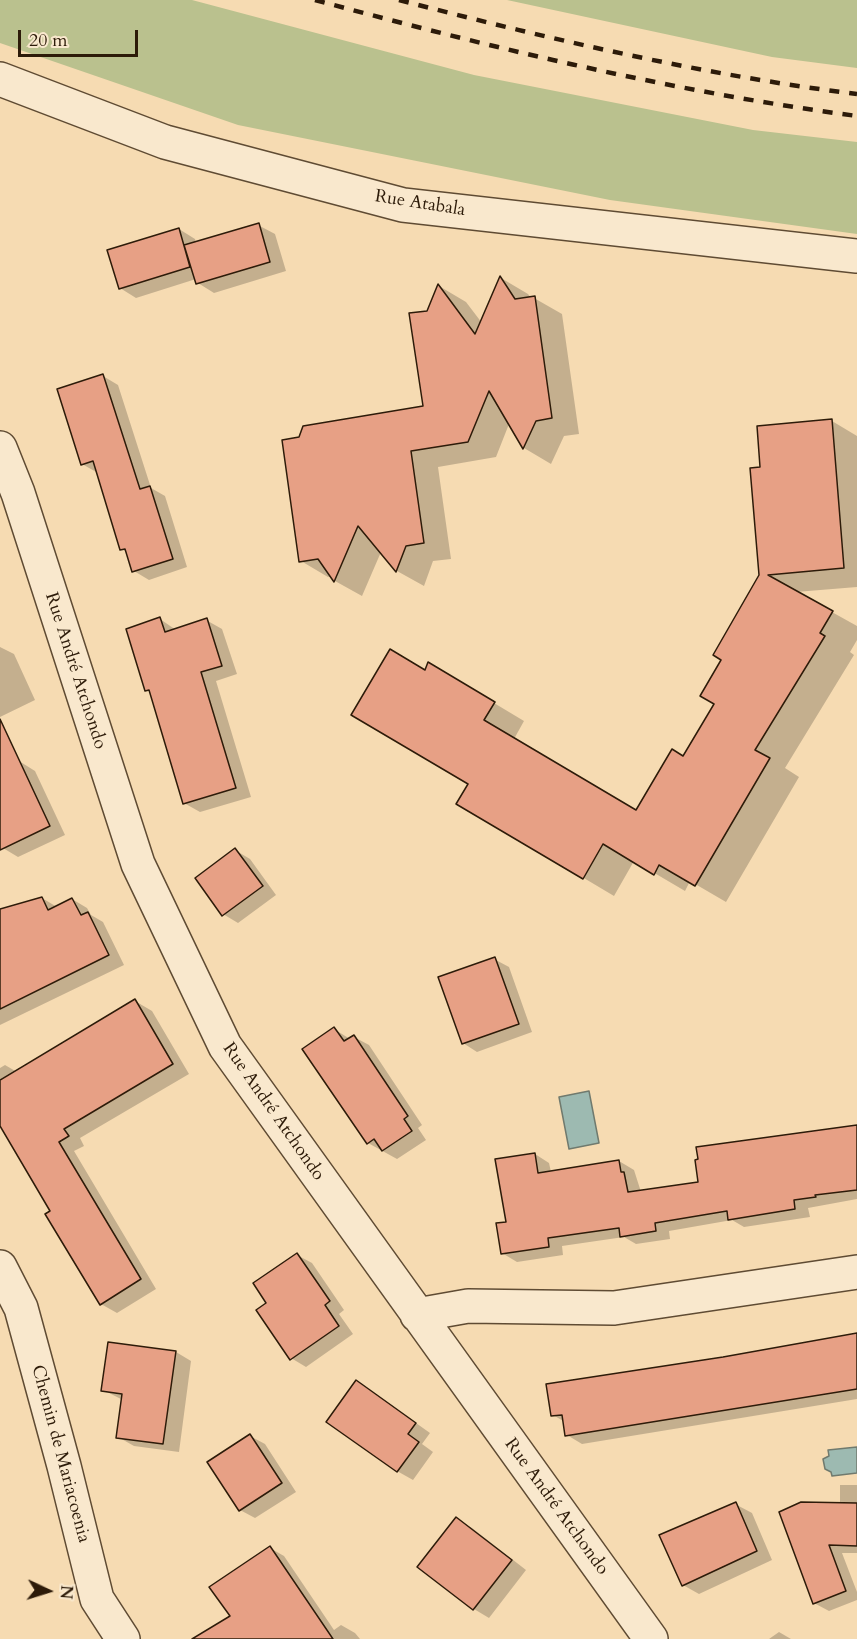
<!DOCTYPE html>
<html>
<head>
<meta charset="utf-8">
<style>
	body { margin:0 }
	#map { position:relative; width:857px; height:1639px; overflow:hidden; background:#f6dbb2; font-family:Cardo,serif }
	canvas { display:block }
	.north { position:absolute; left:18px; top:1561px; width:60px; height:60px; -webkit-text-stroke:4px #f9e8cd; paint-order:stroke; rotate:94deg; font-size:16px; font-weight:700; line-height:24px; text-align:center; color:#2d1b09 }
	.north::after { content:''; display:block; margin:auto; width:21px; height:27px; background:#2d1b09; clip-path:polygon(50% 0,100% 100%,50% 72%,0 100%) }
	.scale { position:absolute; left:18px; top:30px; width:120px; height:27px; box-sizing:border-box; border:3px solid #2d1b09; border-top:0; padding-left:8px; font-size:18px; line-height:21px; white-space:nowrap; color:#2d1b09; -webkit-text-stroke:4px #f9e8cd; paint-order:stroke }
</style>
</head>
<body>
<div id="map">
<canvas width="857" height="1639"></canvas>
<div class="north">N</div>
<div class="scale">20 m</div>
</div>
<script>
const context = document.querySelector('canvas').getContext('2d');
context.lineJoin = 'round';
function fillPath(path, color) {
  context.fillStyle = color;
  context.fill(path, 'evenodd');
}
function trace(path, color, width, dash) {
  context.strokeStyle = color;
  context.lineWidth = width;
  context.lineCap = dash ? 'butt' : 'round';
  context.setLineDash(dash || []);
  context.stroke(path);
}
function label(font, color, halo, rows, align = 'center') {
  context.font = font + ' Cardo,serif';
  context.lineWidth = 4.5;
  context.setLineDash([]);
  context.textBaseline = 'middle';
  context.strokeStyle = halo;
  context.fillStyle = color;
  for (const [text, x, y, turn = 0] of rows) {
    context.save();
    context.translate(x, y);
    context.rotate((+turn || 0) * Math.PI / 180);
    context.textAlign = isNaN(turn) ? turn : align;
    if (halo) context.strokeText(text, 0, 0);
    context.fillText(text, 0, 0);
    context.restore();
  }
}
fillPath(new Path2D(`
	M0,0H192L474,75L753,130L857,142V234L610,200L238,125L0,43Z
	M507,0H857V68L772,57Z`), '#bac18e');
const water = new Path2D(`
	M589,1091L599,1143L569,1149L559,1097Z
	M857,1447V1473L832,1476L831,1472L825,1469L823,1459L829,1456L828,1450Z`);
fillPath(water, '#9dbab1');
trace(water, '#707a6e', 1.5);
fillPath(new Path2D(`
	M258,225L275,234L286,271L214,293L198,283L196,279L136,298L120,288L179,229L195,239L196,243Z
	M501,278L528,294L531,298H534L562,314L579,434L564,436L551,464L524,448L509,424L496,457L438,467L451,559L433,561L424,586L397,571L381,552L362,596L335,581L332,576L328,577L301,561L424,408L428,312L439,286L466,302L482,323Z
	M103,376L118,385L151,488L165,496L187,567L149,580L134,571L128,553L122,549L98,473L82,464Z
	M832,421L857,436V587L796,592L857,626V640L850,652L854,655L785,768L799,777L726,902L690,881L685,891L634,861L614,896L458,803L470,783L425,671L459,682L524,721L514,739L637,812L684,757L716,703L723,660L760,576L761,469Z
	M160,619L176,630L206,620L222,629L237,674L216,681L251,797L200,812L184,803L151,693L147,690Z
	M0,647L14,654L35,700L0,717Z
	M19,761L35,771L65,835L18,857L3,848L0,843V771Z
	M235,850L250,859L276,895L238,923L223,914Z
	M42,898L57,907L72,899L87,908L91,915L103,922L124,965L0,1025V910Z
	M494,959L509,967L532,1032L477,1052L463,1043Z
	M135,1001L152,1011L189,1074L80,1138L84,1146L74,1151L156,1289L117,1313L101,1304L52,1211L0,1123V1068L5,1065L17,1072Z
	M334,1029L350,1039L354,1037L369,1045L422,1125L418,1128L426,1140L397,1159L368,1143Z
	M857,1126V1199L808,1208L810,1217L744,1227L732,1220L669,1231L670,1239L636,1244L624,1237L562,1246L563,1255L517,1262L502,1253L508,1223L535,1154L549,1163L551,1172L619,1161L634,1170L641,1192L699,1183Z
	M297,1255L312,1263L344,1310L339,1314L353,1334L306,1367L291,1358L268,1304Z
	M857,1334V1399L582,1444L567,1435L565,1422L553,1415L723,1358Z
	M176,1352L191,1361L179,1452L134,1446L118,1437L123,1400L103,1390Z
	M371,1391L430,1433L422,1444L433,1452L413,1480L397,1471Z
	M250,1436L265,1444L296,1492L255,1518L240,1510Z
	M840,1485H857V1553H842L857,1592V1600L829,1611L814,1603L781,1512L840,1504Z
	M735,1504L752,1513L772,1560L699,1594L683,1585Z
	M456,1519L472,1528L526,1570L489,1618L474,1609Z
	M270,1548L284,1556L334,1630L341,1625L355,1633L360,1639H236Z
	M779,1632L791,1639H769Z`), '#0003');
const building = new Path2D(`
	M259,223L270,262L196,284L184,245Z
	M179,228L190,267L119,289L107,250Z
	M500,276L515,299L535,296L552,418L536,421L523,449L489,391L468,442L411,451L424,543L406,546L396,572L358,526L334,582L318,559L299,562L282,440L299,437L303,426L423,406L409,313L427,311L438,284L475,334Z
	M103,374L140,489L150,486L173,559L132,572L125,549L120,550L93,461L81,465L57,389Z
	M832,419L844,568L768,575L833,611L820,633L825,636L755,750L770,758L695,886L659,865L654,875L603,844L583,879L456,804L468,784L351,715L390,649L425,670L428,662L495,702L484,720L636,810L672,749L683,756L714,704L700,696L721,660L713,655L759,575L750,468L760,467L757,426Z
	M160,617L165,632L207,618L222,666L201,672L236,788L183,804L149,690L145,691L126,629Z
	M0,719L50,826L0,850Z
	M235,848L263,886L222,916L195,878Z
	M42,897L48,910L72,898L81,915L88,912L109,955L0,1009V909Z
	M495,957L519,1024L462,1044L438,977Z
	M135,999L173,1064L64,1129L69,1136L59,1142L141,1279L100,1305L45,1214L50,1211L0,1126V1080Z
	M334,1027L344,1041L354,1035L408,1116L404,1119L412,1131L382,1151L374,1139L367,1144L302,1049Z
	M857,1125V1190L815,1195L816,1197L794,1200L795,1209L728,1220L727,1211L655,1223L656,1231L620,1237L619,1228L548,1238L549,1247L501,1254L496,1223L506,1222L495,1159L535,1153L538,1173L619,1160L621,1172H624L628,1192L698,1182L695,1160L698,1159L696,1147Z
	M297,1253L330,1301L325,1305L339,1326L290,1360L256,1310L266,1303L253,1283Z
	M857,1333V1389L565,1436L562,1415L551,1416L546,1384L723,1357Z
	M108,1342L176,1351L163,1444L116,1438L122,1394L101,1391Z
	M356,1380L416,1423L408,1434L419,1442L397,1472L326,1422Z
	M250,1434L282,1483L239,1511L207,1462Z
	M736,1502L757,1551L682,1586L659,1535Z
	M801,1502L857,1503V1546L829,1545L846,1591L813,1604L779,1512Z
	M456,1517L512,1560L473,1610L417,1567Z
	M270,1546L333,1639H192L230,1616L209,1587Z`);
fillPath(building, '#e7a085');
trace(building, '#2d1b09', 1.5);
const minor = new Path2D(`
	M0,79L165,142L403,205L857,256
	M0,448L18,493L138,864L225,1046L651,1639
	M0,1267L21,1308L64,1466L97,1599L123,1639
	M417,1315L468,1306L614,1308L857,1272`);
trace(minor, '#5f4b33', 36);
trace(minor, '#f9e8cd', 33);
trace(new Path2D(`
	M315,0C493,48 674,92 857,116
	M399,0C550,39 702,75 857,94`), '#2d1b09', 4.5, [10, 10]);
label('18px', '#2d1b09', '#f9e8cd', [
	["Rue Atabala",420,204,9],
	["Rue André Atchondo",75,671,72],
	["Rue André Atchondo",273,1112,55],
	["Chemin de Mariacoenia",60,1454,75],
	["Rue André Atchondo",556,1507,54]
]);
</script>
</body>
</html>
